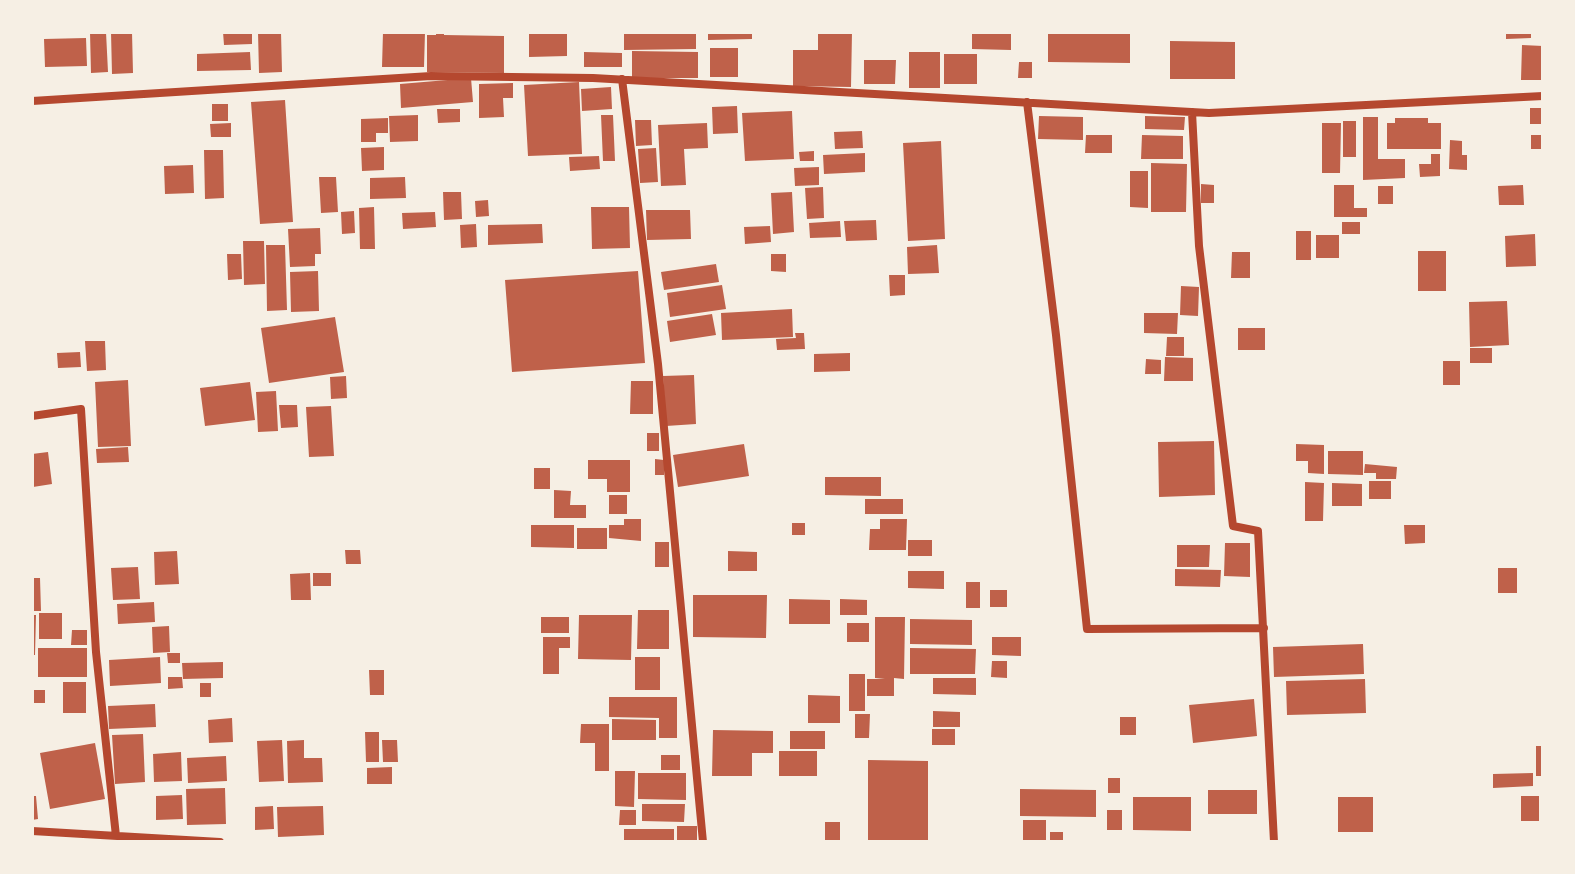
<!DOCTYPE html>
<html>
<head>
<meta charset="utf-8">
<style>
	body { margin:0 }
	#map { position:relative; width:1575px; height:874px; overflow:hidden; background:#f6efe4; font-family:Karla,sans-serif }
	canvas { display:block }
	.frame { position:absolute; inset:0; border:34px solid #f6efe4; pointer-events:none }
</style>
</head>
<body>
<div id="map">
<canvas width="1575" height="874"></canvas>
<div class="frame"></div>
</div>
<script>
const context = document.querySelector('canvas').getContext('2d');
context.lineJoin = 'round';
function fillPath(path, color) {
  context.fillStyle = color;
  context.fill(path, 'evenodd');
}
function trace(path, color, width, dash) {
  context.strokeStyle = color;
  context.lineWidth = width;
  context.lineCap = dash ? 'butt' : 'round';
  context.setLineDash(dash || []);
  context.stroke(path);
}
fillPath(new Path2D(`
	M90,32H106L108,72L91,73Z
	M111,32H132L133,73L112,74Z
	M223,32H252V44L224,45Z
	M258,32H281L282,72L259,73Z
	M383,32H425L424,67H382Z
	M436,32H444V35L504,36V73L427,72V35H436Z
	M529,32H567V56L529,57Z
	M624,32H696V49L624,50Z
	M708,32H752V39L708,40Z
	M818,32H852L851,87L793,86V50H818Z
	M972,32H1011V50L972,49Z
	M1048,32H1130V63L1048,62Z
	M1506,32H1531V38L1506,39Z
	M86,38L87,66L45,67L44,39Z
	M1170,41L1235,42V79H1170Z
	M1522,45L1543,46V80H1521Z
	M710,48H738V77H710Z
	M632,51L698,52V78H632Z
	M250,52L251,70L197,71V54Z
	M584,52L622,53V67H584Z
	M909,52H940V88H909Z
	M944,54H977V84H944Z
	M864,60H896L895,84H864Z
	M1019,62H1032V78H1018Z
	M471,78L473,102L401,108L400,84Z
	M579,82L582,154L528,156L524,85Z
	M513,83V98H503L504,117L479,118V84Z
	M611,87L612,109L582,111L581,89Z
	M285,100L293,222L260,224L251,102Z
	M212,104H228V121H212Z
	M737,106L738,133L713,134L712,107Z
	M1530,108H1543V124H1530Z
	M437,109H460V122L438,123Z
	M792,111L794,159L745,161L742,113Z
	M418,115V141L390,142L389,116Z
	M601,115H613L615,161H603Z
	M1039,116L1083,117V140L1038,139Z
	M1145,116L1185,117L1184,130L1145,129Z
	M1363,117H1378V159H1405V178L1363,180Z
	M388,118V133H376V142H361V119Z
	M1395,118H1428V123H1441V149H1387V123H1395Z
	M635,120H651L652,145L636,146Z
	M1343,121H1356V157H1343Z
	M231,123V137H211L210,124Z
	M707,123L708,148L684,149L686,185L661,186L658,125Z
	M1322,123H1341L1340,173H1322Z
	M862,131L863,148L835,149L834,132Z
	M1086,135H1112V153H1085Z
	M1142,135L1183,136V159H1141Z
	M1531,135H1543V149H1531Z
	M1450,140L1462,141V155H1467V170L1449,169Z
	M941,141L945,239L908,241L903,143Z
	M384,147V170L362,171L361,148Z
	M656,148L658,182L640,183L638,149Z
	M204,150H223L224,198L205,199Z
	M814,151V161H800L799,152Z
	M865,153V172L824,174L823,155Z
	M1431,154H1440V176L1420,177L1419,164H1431Z
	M599,156L600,169L570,171L569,157Z
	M1151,163L1187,164L1186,212H1151Z
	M193,165L194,193L165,194L164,166Z
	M819,167V185L795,186L794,168Z
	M1130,171H1148V208L1130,207Z
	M319,177H336L338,212L321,213Z
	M405,177L406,198L370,199V178Z
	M1201,184L1214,185V203H1201Z
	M1334,185H1354V208H1367V217H1334Z
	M1523,185L1524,205H1499L1498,186Z
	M1378,186H1393V204H1378Z
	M823,187L824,218L807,219L805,188Z
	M443,192H461L462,219L444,220Z
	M792,192L794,232L773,234L771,193Z
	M488,200L489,216L476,217L475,201Z
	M374,207L375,249H360L359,208Z
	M591,207H629L630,248L592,249Z
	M646,210H690L691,239L647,240Z
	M354,211L355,233L342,234L341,212Z
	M435,212L436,227L403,229L402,213Z
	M876,220L877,240L846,241L844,221Z
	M840,221L841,237L810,238L809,223Z
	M1342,222H1360V234H1342Z
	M476,224L477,247L461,248L460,225Z
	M542,224L543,243L488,245V225Z
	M770,226L771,242L745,244L744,227Z
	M320,228L321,254H315V266L290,267L288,229Z
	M1296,231H1311V260H1296Z
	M1535,234L1536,266L1506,267L1505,236Z
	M1316,235H1339V258H1316Z
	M243,241H264L265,284L244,285Z
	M266,245H285L287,310L267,311Z
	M937,245L939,273L908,274L907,247Z
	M1418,251H1446V291H1418Z
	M1232,252H1250V278H1231Z
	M227,254H241L242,279L228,280Z
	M771,254H786V272L771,271Z
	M716,264L719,282L664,290L661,272Z
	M318,271L319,311L291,312L290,272Z
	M638,271L645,363L512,372L505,280Z
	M889,275H905V295L890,296Z
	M722,285L726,309L670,317L667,293Z
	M1181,286L1199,287L1198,316L1180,315Z
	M1507,301L1509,345L1470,347L1469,302Z
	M792,309L793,337L722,340L721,313Z
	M1144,313H1178L1177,334L1144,333Z
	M712,314L716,335L670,342L667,321Z
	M335,317L344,372L269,383L261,328Z
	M1238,328H1265V350H1238Z
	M795,333H804L805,349L777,350L776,339L796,338Z
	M1167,337H1184V356H1166Z
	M85,341H105L106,370L87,371Z
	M1470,348H1492V363H1470Z
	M80,352L81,367L58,368L57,353Z
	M850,353V371L814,372V354Z
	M1165,357L1193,358V381H1164Z
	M1146,359L1161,360V374H1145Z
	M1443,361H1460V385H1443Z
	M694,375L696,424L666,426L663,376Z
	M346,376L347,398L331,399L330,377Z
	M128,380L131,446L98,447L95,382Z
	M631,381H653V414H630Z
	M250,382L255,420L205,426L200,388Z
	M276,391L278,431L258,432L256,392Z
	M279,405H297L298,427L281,428Z
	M331,406L334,456L309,457L306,407Z
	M647,433H659V451H647Z
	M1214,441L1215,495L1159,497L1158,442Z
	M744,444L749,476L678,487L673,455Z
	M1296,444L1324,445V474L1308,473V461H1296Z
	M128,447L129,462L97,463L96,449Z
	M1328,451H1363V475L1328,474Z
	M48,452L52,484L33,487L32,454Z
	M655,459L664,460V475H655Z
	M588,460H630V492H607V479H588Z
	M1365,464L1397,467L1396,479H1376V473H1364Z
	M534,468H550V489H534Z
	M825,477H881V496L825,495Z
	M1369,481H1391V499H1369Z
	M1305,482L1324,483L1323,521H1305Z
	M1332,483L1362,484V506H1332Z
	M554,490L571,491L570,505H586V518H554Z
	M609,495H627V514H609Z
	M865,499H903V514H865Z
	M624,519H641V541L609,538V525H624Z
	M880,519H907L906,550H869L870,529H880Z
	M792,523H805V535H792Z
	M531,525H574V548L531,547Z
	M1404,525H1425V543L1405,544Z
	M577,528H607V549H577Z
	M908,540H932V556H908Z
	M655,542H669V567H655Z
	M1225,543H1250V577L1224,576Z
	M1177,545H1210L1209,567H1177Z
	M345,550H360L361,564H346Z
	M177,551L179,584L155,585L154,552Z
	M728,551L757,552V571H728Z
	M138,567L140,599L113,600L111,568Z
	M1498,568H1517V593H1498Z
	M1175,569L1221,570L1220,587L1175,586Z
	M908,571H944V589L908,588Z
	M310,573L311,600H291L290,574Z
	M313,573H331V586H313Z
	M32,578H40L41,611H32Z
	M966,582H980V608H966Z
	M990,590H1007V607H990Z
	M693,595H767L766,638L693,637Z
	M789,599L830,600V624H789Z
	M840,599L867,600V615H840Z
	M154,602L155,622L118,624L117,604Z
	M638,610H669V649H637Z
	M39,613H62V639H39Z
	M32,615H36L35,655H32Z
	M579,615H632L631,660L578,659Z
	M541,617H569V633H541Z
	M875,617H905L904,679L894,678V696H867V679H885L875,678Z
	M910,619L972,620V645L910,644Z
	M847,623H869V642H847Z
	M169,626L170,652L153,653L152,627Z
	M72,630H87V645H71Z
	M543,637H570V648H559V674H543Z
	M992,637H1021V656L992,655Z
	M1363,644L1364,674L1274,677L1273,647Z
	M38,648H87V677H38Z
	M910,648L976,649L975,674H910Z
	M167,653H180V663H168Z
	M160,657L161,683L110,686L109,660Z
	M635,657H660V690H635Z
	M992,661H1007V678L991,677Z
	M223,662V678L183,679L182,663Z
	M369,670H384V695H370Z
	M849,674H865V711H849Z
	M168,677H182L183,688L168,689Z
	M933,678H976V695L933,694Z
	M1365,679L1366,713L1287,715L1286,681Z
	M63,682H86V713H63Z
	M200,683H211V697H200Z
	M32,690H45V703H32Z
	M808,695L840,696V723H808Z
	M609,697H677V738H659V718L609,717Z
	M1254,699L1257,736L1193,743L1189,705Z
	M155,704L156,727L109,729L108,706Z
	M933,711L960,712V727H933Z
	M855,714H870L869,738H855Z
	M1120,717H1136V735H1120Z
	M232,718L233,742L209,743L208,720Z
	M612,719L656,720V740H612Z
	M581,724H609V771H595V743H580Z
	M932,729H955V745H932Z
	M713,730L773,731V753H752V776H712Z
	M790,731H825V749H790Z
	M365,732H379V762H366Z
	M143,734L145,782L115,784L112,735Z
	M282,740L284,781L259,782L257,741Z
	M304,740V758H322L323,782L288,783L287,741Z
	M382,740H397L398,762H383Z
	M95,743L105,799L50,809L40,753Z
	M1536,746H1543V776H1536Z
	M779,751H817V776H779Z
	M181,752L182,781L154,782L153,754Z
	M661,755H680V770H661Z
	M226,756L227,781L188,783L187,758Z
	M868,760L928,761V842L868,841Z
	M392,767V784H367V768Z
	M615,771H635L634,807L615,806Z
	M638,773H686V800L638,799Z
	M1533,773V786L1493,788V774Z
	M1108,778H1120V793H1108Z
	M225,788L226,824L187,825L186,789Z
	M1020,789L1096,790V817L1020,816Z
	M1208,790H1257V814H1208Z
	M182,795L183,819L156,820V796Z
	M32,796H36L38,819L32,820Z
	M1521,796H1539V821H1521Z
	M1133,797H1191V831L1133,830Z
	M1338,797H1373V832H1338Z
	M642,804H685L684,822L642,821Z
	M273,806L274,829L255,830V807Z
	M323,806L324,835L278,837L277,807Z
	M620,810H636V825H619Z
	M1107,810H1122V830H1107Z
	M1023,820H1046V842H1023Z
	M825,822H840V842H825Z
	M677,826H697V842H677Z
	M624,829H674V842H624Z
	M1050,832H1063V842H1050Z`), '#bf614a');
trace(new Path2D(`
	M622,79L658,364L703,842
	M32,101L431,76L593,78L1209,113L1543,96
	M1027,102L1056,335L1087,629L1264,628
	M1192,112L1199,246L1233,526L1258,531L1274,842
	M32,416L81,409L96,652L116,836
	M32,831L220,842`), '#b5482f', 8);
</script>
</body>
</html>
